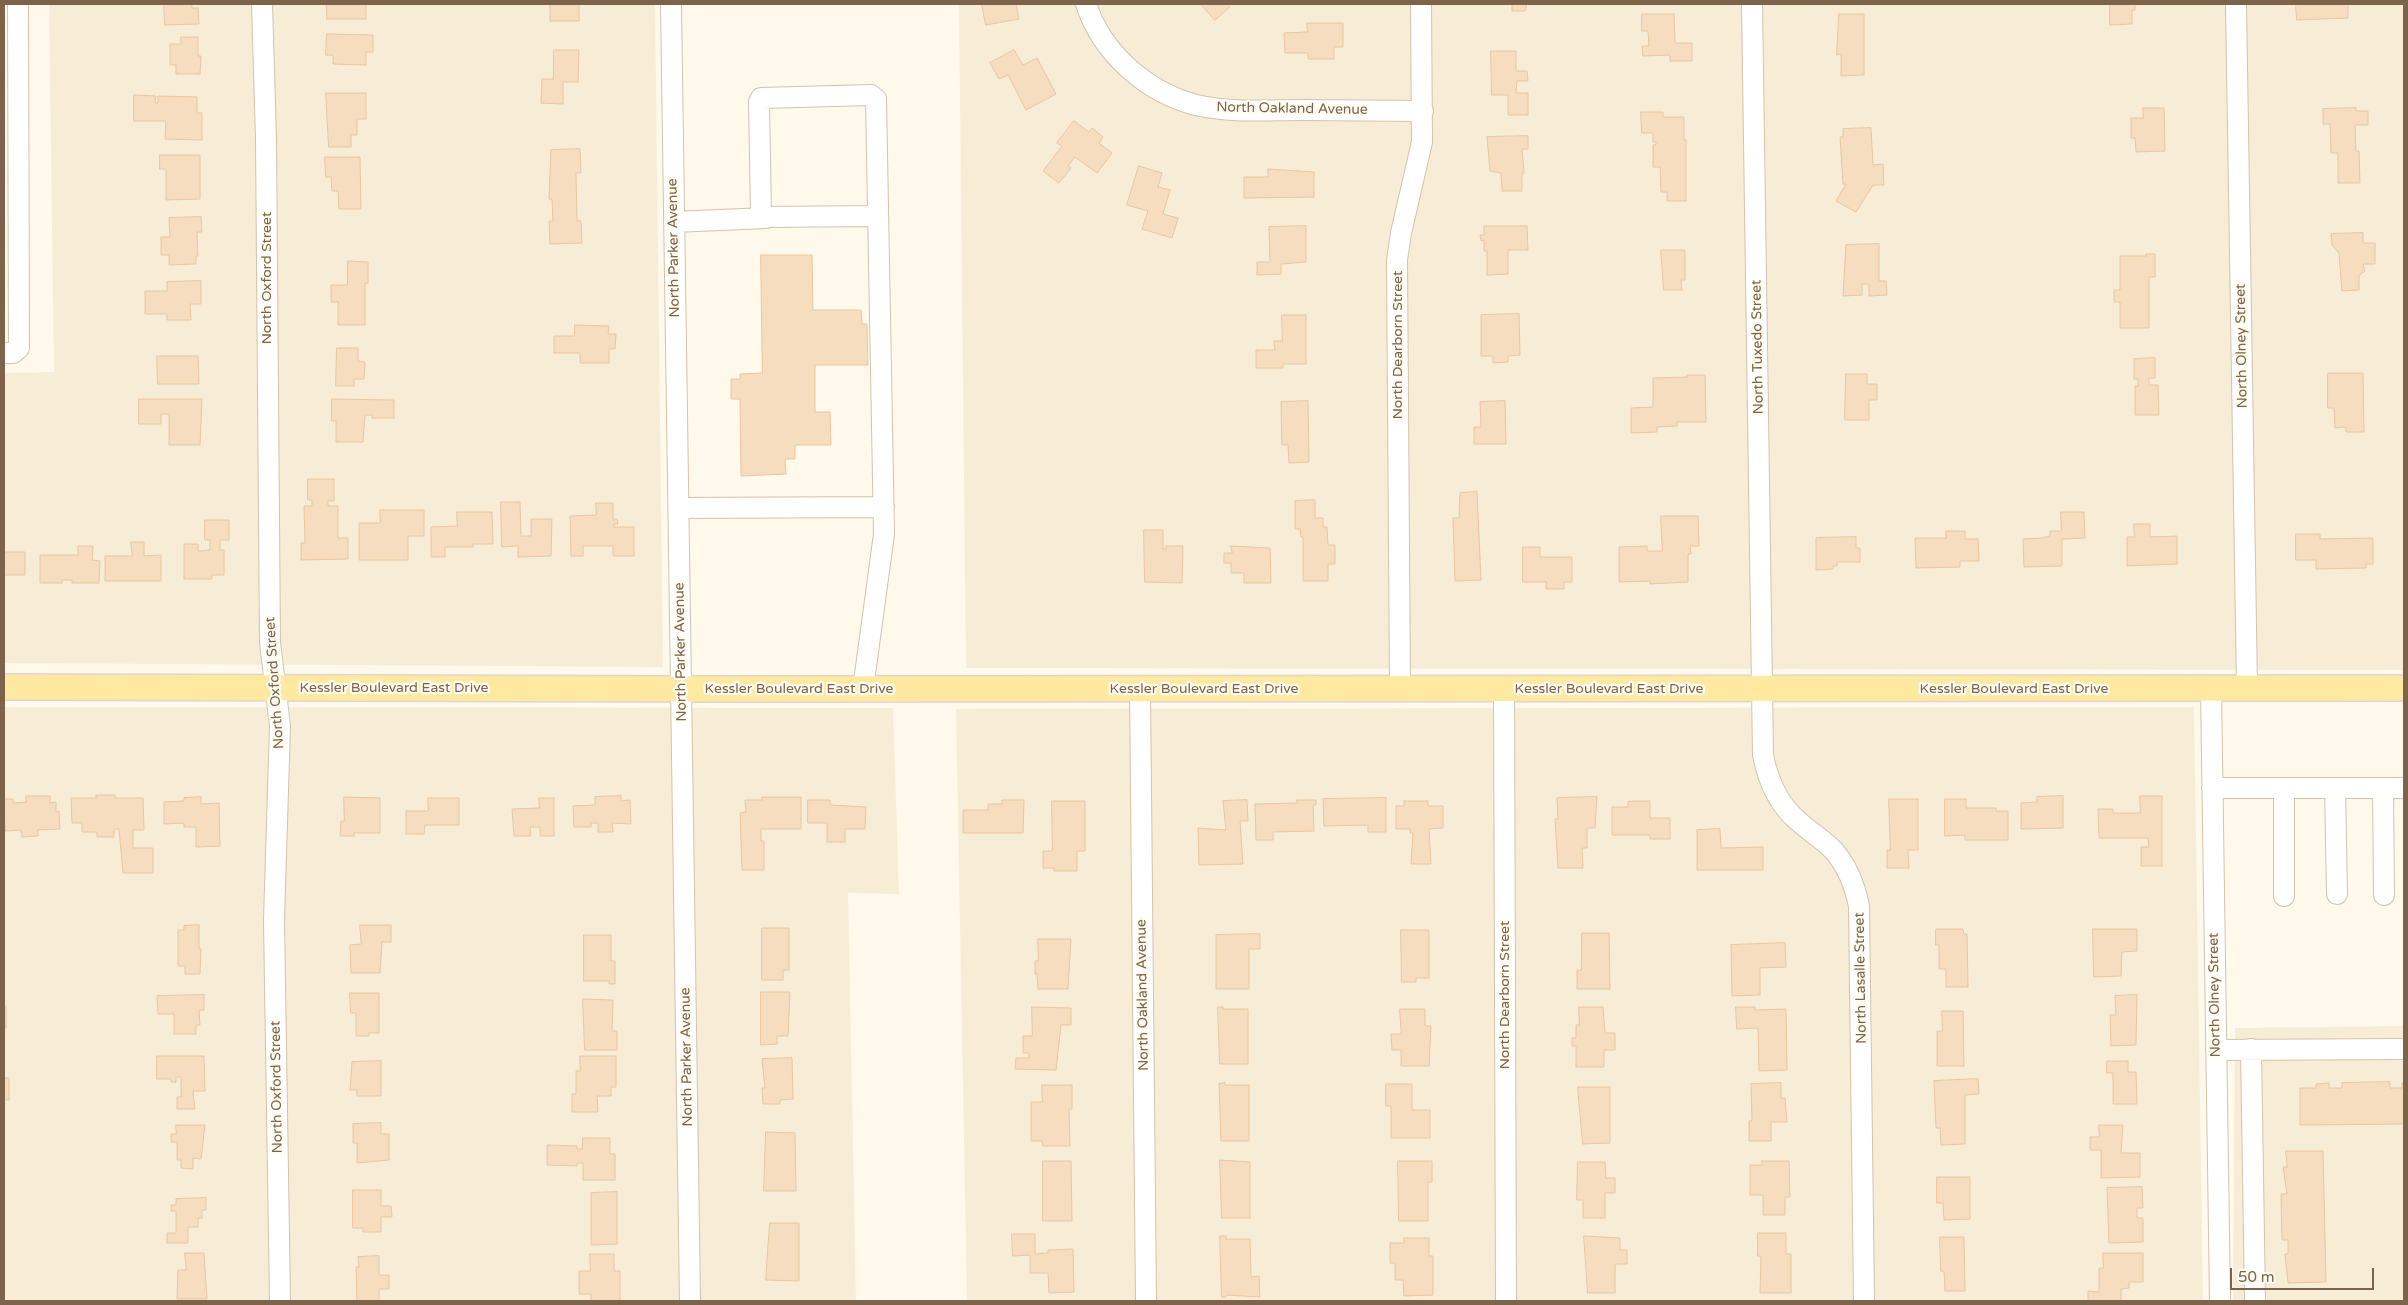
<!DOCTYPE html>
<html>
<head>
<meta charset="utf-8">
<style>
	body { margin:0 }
	#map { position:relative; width:2408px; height:1305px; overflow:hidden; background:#fef9ea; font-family:"Varela Round",sans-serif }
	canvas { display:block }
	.frame { position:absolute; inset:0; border:5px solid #7d634a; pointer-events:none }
	.scale { position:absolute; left:2230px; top:1268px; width:144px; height:22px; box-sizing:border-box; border:2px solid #7d634a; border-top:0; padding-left:6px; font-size:15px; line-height:18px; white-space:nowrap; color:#7d634a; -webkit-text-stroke:4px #fffcf2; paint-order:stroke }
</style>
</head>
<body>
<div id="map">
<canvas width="2408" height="1305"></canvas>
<div class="frame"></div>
<div class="scale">50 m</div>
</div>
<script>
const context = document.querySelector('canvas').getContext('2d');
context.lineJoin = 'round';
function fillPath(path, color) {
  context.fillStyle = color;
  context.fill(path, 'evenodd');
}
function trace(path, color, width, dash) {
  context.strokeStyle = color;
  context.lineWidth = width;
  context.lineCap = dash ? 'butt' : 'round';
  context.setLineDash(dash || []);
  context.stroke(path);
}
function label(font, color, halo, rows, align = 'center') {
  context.font = font + ' "Varela Round",sans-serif';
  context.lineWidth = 4.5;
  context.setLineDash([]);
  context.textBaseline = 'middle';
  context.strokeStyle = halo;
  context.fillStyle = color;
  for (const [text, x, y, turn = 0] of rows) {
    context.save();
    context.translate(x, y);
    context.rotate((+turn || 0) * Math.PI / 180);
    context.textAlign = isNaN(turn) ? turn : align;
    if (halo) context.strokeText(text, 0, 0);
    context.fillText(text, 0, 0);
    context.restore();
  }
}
fillPath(new Path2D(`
	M49,4H655L663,667L4,663V373L54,372Z
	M959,4H2404V670L966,668Z
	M4,707L893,708L899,894L848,893L856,1301H4Z
	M2194,707L2203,1301H967L956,709Z
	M2404,1026V1301H2233L2235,1028Z`), '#f7edd7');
const building = new Path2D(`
	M164,4H192V8H198L199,24L165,25Z
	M327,4H366V19H327Z
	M541,4H579V21H550V5Z
	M982,4H1016L1019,19L986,25Z
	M1201,4H1228L1230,7L1215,20Z
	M1500,4H1527L1525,11H1512V4Z
	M2110,4H2135V10H2132V24L2110,25Z
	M2296,4H2348V18L2297,20Z
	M1642,14H1674L1675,43H1692V61H1670V55L1643,56L1642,46H1649L1648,31H1642Z
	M1839,14H1864V75L1841,76V54L1837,55Z
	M1307,23H1343V47H1334V59H1308V53H1285L1284,33L1307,32Z
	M327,34L373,35V52H366V65L333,64V55H326Z
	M181,37H198V56H201L200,74H176V65H170V44H181Z
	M554,50H579L578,82H563V104L541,103L542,79H553Z
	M1014,50L1023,65L1037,58L1056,94L1026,110L1008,75L999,79L990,63Z
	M1491,51H1516V71H1527L1528,81H1517L1516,93H1528V115H1508V95H1492Z
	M326,93H366V119H357V135H351V147H329Z
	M134,95L156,96L155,103H158V96L197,97V113H202V140L165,139L166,121H134Z
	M2143,108H2164L2165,151L2136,152L2135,138H2131V118H2143Z
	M2356,108V111H2368V125H2355L2356,151H2359L2360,183H2338V153H2331L2330,124H2323V109Z
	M1641,112H1663V117H1684V140H1686V201H1667V192H1661L1660,167H1653V145H1656V142H1653V133H1642Z
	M1074,121L1089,132L1092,128L1103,137L1099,143L1112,153L1097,173L1075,157L1068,166L1071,168L1059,183L1043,171L1062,146L1057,143Z
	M1871,128L1873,165L1883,164L1884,185H1873L1856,212L1836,201L1846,184H1843L1840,137H1843V129Z
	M1528,136V149H1522L1524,173H1522V191H1502L1501,173L1490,171L1487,137Z
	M580,149L581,173H576L577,221H581L582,243L550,244L549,221H553L552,199H549L551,150Z
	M160,155H200V199L166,200V169H160Z
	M325,157H360L361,209H339L338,191H332L331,177H326Z
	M1139,166L1162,173L1158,187L1170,190L1163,214L1178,218L1172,238L1142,229L1148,211L1127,205Z
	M1268,169L1314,172V197L1244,198V177H1268Z
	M201,217L202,232H197L198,256H196V264L169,265V255H161V237H170L169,218Z
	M1306,226V262L1281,264V274L1257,275V262H1270L1269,227Z
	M1484,226H1527L1528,250H1508V274L1487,275V251H1484V240L1481,241L1480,235H1484Z
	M2363,233V243H2375V264H2363L2365,271L2359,275V290L2342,291L2339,253L2332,245L2331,234Z
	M1879,244V281H1886L1887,295L1869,296V284H1862V295L1843,296L1846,245Z
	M1661,250H1685V280H1681L1682,290H1664Z
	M2146,254H2155V277H2149V328H2120V302H2114V290H2120V256H2146Z
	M761,255H812L813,310H861L862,324H867L868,365H815V412H830L831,445H795V459H785L786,474L741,476L740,399H731V379H740V374L762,373Z
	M348,261L368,262V283H365V325H338V302H331V285H347Z
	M201,281V304H190L191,320H167V314H145V291H167V282Z
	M1519,314L1520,355L1508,356V362L1493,363V356H1481V315Z
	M1282,315H1306V364H1283V368H1256V350H1275L1274,341H1282Z
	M575,325L609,326L608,334H616L615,349H609V363H580V353H554V336H574Z
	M337,348H358V361L365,362L364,379H354V386H336Z
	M157,356H198L199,384H158Z
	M2155,358V378H2149V385H2158L2159,415H2135V386H2138V379H2134V359Z
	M2328,373H2363L2364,432H2346V427L2335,428L2334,408H2328Z
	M1846,374H1867V384H1877V400H1869V420H1845Z
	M1687,375H1705L1706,422H1677V426L1657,427V432L1631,433V408L1653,407V378L1687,377Z
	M139,399H202L200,445H169V414H161V424H139Z
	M332,399L394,400V418H372V415H365L363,442H336V421H332Z
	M1308,401L1309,462L1289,463L1288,445H1282L1281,402Z
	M1505,401L1506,444H1474V427H1481L1480,402Z
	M308,479H334V501H328V506H338V538H348V559L301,560V543H305L304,506H312V500H308Z
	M1477,492L1481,580L1455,581L1453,518H1459L1460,493Z
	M1315,500V518H1323V527H1327L1328,545H1335V564H1328V581H1303V537H1301L1300,529H1295V501Z
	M501,502H520L521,536H531V519H552L551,556L518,557V546L502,547Z
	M596,503H613V519H617L618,524H614V527H634V556H613V546H583V556H571L570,516L596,515Z
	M380,510H424V536H408V560H359V523H380Z
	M457,512H492L493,544H473V547H445V557H431V527L457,526Z
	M2061,512H2084L2085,538L2062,539V566L2024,567L2023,539L2042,538L2050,536V531H2061Z
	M1661,516H1698L1699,546H1690L1691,554H1688V582L1650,584V581L1619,582V547L1647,546V551H1662Z
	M205,520H229V540H220V550H224V575H212V579H184V544H198V551L210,550V540H205Z
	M2134,524H2150V537L2177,536V564L2127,566V537H2134Z
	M1144,530H1163V549H1166V546H1183L1182,583L1145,582Z
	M1946,531H1965V539H1978L1979,561H1960V567L1916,568L1915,538H1946Z
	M2296,534H2320V539L2373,538V564H2366V568L2316,569V560H2296Z
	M1856,537V548H1860V562H1837V566H1833V569L1816,570V538Z
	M131,542H144V556L161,555V581H105V556H132Z
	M78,546H93L92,560L100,561L99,583H72V580H62V583H40V555H78Z
	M1231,546L1270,548L1271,583H1244V573H1231V563H1224V553H1232Z
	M1523,547H1540V557H1572V582H1564V589H1546V582H1523Z
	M4,552H25V575H4Z
	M96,795H115V798H143L144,830H133V848H153V873H123L119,829H114V837H97V832H82V823H72L71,798H96Z
	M26,796H50V803L56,802V812L59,811L60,829L38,830V836L22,837L21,830L5,831L4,799H13V803L26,802Z
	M621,796V801L630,800L631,824L612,823L613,832H598V823H591V827H574L573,806L595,805V797Z
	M2063,796V828L2021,829V803L2037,802V797Z
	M2140,796H2162V866H2141V847H2149L2148,838H2099L2098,809H2113V813H2140Z
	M201,797V804L219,803L220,846L196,847V827H184V823L164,824V802L184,801V798Z
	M344,797L380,798V833H354V836H340L341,821H344Z
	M762,797H801V829H761V841H764V870H742L740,813L746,812L745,800H762Z
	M1597,797L1595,828H1587V848H1582L1583,868H1558L1555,819H1558L1557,798Z
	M428,798H459V825H425L424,834H406V811H428Z
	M539,798H554V836H540V827H530L531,836H514L512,809L539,808Z
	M1386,798V832H1368V825L1324,826L1323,799Z
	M1889,799H1918V850H1908L1909,868H1887V850H1890Z
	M1945,799H1966V808H1996V811H2008V840H1965V835L1945,836Z
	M808,800H830V805L866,807L865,829H845V842H827V823H808Z
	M1002,800H1024L1023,833H963V810H988V804H1002Z
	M1247,800L1248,821H1240L1243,864L1199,865L1198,828L1226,830L1223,801Z
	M1297,800H1316V805H1313L1314,831L1273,832V840H1256L1255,804L1297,803Z
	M1052,801H1085V851H1077V871H1054V868H1043V851H1052Z
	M1404,801H1428V806H1443V828L1429,829L1431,864H1411L1413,833H1410V829H1396V806H1404Z
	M1635,801H1650V818H1670V839H1650V835H1612V807H1628V802Z
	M1720,829L1721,848L1763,847V870H1697V830Z
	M199,925V949H201L200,974H185V966H178V930H184V926Z
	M360,925H391V942H382L380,973H351L350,945L361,944Z
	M762,928H789V970H783V980H762Z
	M1936,929H1963L1964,934H1967L1968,987H1946V969H1939V945H1936Z
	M2093,929H2137V951L2122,952L2121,976L2094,977Z
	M1401,930H1429V978H1416V982H1402Z
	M1582,933H1609L1610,989H1577V970H1581Z
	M1260,934V949H1249V989H1216V935Z
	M584,935H611V961H615V984H609V981H584Z
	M1038,939H1071L1068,989H1038L1037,974H1035V961H1038Z
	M1785,943L1786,967L1760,968V995L1732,996L1731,945Z
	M761,992H790L788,1036H777V1044L761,1045Z
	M350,993H379V1033H369V1036H356V1013H351Z
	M204,995V1010H199L200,1025H196V1034H174V1014H158L157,996Z
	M2137,995L2136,1045L2111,1046L2110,1015H2116L2115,996Z
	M583,999L613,1000L612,1031H617V1050H585Z
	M4,1006H6V1028H4Z
	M1032,1007L1071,1008V1025H1061L1056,1070L1015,1069L1016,1058H1029V1053H1023V1036H1032Z
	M1218,1007H1223V1009H1248V1064H1220Z
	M1579,1007H1603L1605,1033H1615V1050H1604V1067H1576V1046H1572V1038H1576V1025H1579Z
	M1736,1007H1755V1010L1786,1009L1787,1070L1759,1071L1758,1028L1737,1029Z
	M1400,1009H1425V1026H1431L1429,1066H1401V1050H1392L1391,1034H1401Z
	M1942,1011H1963L1964,1066H1937V1031H1942Z
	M157,1056H204L205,1091H193L195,1109H177V1097H181V1077H176V1082H171V1079H157Z
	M580,1056H616V1087H611V1096H597L598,1112H572V1094H576V1071H580Z
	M792,1058L793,1099L780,1100V1104H763L762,1088H765L762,1059Z
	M381,1061V1096H357V1090H350L352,1062Z
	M2107,1061H2128V1072H2136L2137,1104H2113V1073H2107Z
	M4,1078H9V1100H4Z
	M1978,1079L1979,1094L1965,1095V1144L1941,1145L1940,1128H1936L1934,1081Z
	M2390,1082V1088H2402V1083H2404V1124L2300,1125V1088H2316V1084L2329,1083V1088H2342V1083Z
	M1225,1083V1085H1249V1141H1221L1219,1084Z
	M1781,1083V1098H1785L1787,1122H1771V1141H1749V1121H1752L1751,1084Z
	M1386,1084H1412V1110H1430V1138H1391V1106H1386Z
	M1042,1085H1072V1109H1069L1070,1146H1043L1042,1141H1031V1102H1042Z
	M1578,1087H1610V1143L1583,1144Z
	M381,1123V1134H389V1160L357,1163V1143H353V1124Z
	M176,1125H205L201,1159L193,1158V1169L181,1168V1160H177V1142H171V1134H176Z
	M2099,1125H2123L2121,1153H2140V1177L2101,1178V1150H2090V1137H2099Z
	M766,1132L795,1133L796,1191H764Z
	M583,1138H610V1154H615V1180H583V1163H577V1166L547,1165V1145L577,1146V1149H582Z
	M2286,1151H2323L2326,1282L2288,1283L2285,1254H2288V1240H2282L2281,1194H2287L2283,1167H2287Z
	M1220,1160L1250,1162V1218H1222Z
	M1043,1161H1071L1072,1221H1043Z
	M1398,1161H1432V1182H1428V1221H1399Z
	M1762,1161H1789L1790,1197H1785V1215H1763V1195H1750V1165H1762Z
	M1578,1162H1605L1606,1178H1615V1193H1605V1218H1583V1200H1577Z
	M1937,1177H1970V1219L1944,1220L1943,1203H1937Z
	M2142,1187L2143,1208H2137V1218H2143V1242L2109,1243L2107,1188Z
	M353,1190H381V1206H391L392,1217H381V1232H363V1228H353Z
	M617,1192V1244L591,1245V1193Z
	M206,1198V1210H202V1218H198V1227H188V1243H167V1233H176V1211H171V1205H176V1199Z
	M770,1223H799V1281L766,1280Z
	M1758,1233H1786V1254H1791V1293H1760L1761,1256H1758Z
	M1012,1234H1035V1254L1048,1253V1250L1073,1249L1074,1292L1049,1293L1048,1273H1030V1255L1013,1256Z
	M1220,1236H1226V1239H1250L1251,1277L1259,1276L1260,1297L1226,1295V1297H1222Z
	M1584,1236L1620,1238V1250H1627V1264H1615V1293H1588Z
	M1940,1237H1964L1965,1291H1945L1944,1271H1941Z
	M1404,1238H1429V1256H1433V1295L1404,1296L1403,1280H1395V1263H1390V1243H1404Z
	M185,1253H204L207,1299H177L178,1270H186Z
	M2103,1253H2143V1282H2129V1288L2121,1289V1301H2088V1291L2099,1292V1268H2103Z
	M590,1254H614V1271H620V1301H591V1294H579V1271H590Z
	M379,1256V1275H389V1289H379V1301H357L356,1267H359L358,1257Z`);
fillPath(building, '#f6ddbf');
trace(building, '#eac69e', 1);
const minor = new Path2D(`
	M262,4L266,139L270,643L280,726L274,920L280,1301
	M671,4L690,1301
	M1086,4C1102,53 1146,92 1196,105C1230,113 1268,110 1302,110C1342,110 1383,111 1423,111
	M1752,4L1763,755C1768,781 1778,804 1798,821C1810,832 1823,839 1834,851C1847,866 1855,886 1859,906L1864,1301
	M2236,4L2247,688
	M674,222L766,218
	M4,353H13L19,348L18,4
	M679,508L884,507
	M1504,688L1506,1301
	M2211,688L2220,1301
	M863,689L884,534L876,99L871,95L761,98L759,102L761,214L763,217L878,216
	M1140,689L1146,1301
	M1400,689L1397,260L1401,233L1422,142L1421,4
	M2212,788H2404
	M2284,788V896
	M2335,788L2337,894
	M2383,788L2384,895
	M2251,1049L2255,1301
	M2216,1050L2404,1049`);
const major = new Path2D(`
	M4,687L707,689L2404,688`);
trace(minor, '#d3c3ad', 22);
trace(major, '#ddd6d0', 28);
trace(minor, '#fff', 20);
trace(major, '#ffe9a0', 25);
label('14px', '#7d634a', '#fffcf2', [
	["North Oakland Avenue",1292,109,1],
	["North Parker Avenue",674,248,-91],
	["North Oxford Street",267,278,-90],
	["North Dearborn Street",1398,345,-90],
	["North Olney Street",2242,346,-91],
	["North Tuxedo Street",1758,347,-91],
	["North Parker Avenue",681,652,-91],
	["North Oxford Street",275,683,-94],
	["Kessler Boulevard East Drive",394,688],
	["Kessler Boulevard East Drive",799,689],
	["Kessler Boulevard East Drive",1204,689],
	["Kessler Boulevard East Drive",1609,689],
	["Kessler Boulevard East Drive",2014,689],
	["North Lasalle Street",1861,978,-91],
	["North Oakland Avenue",1143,995,-91],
	["North Dearborn Street",1505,995,-90],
	["North Olney Street",2215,995,-91],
	["North Parker Avenue",687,1057,-91],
	["North Oxford Street",277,1087,-91]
]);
</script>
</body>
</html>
